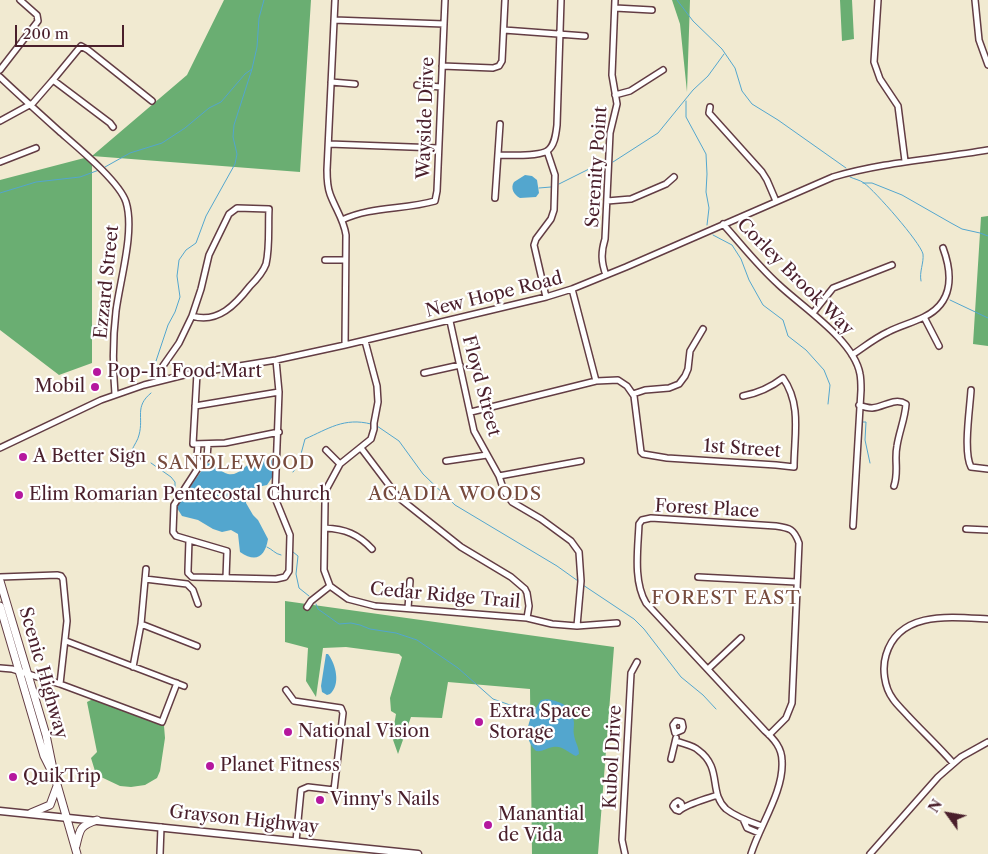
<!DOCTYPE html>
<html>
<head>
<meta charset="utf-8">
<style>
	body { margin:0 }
	#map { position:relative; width:988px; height:854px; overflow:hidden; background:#f1ead1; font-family:"Libre Caslon Text",serif }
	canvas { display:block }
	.north { position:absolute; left:923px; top:789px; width:50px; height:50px; -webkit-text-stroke:4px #fff; paint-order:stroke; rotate:302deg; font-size:14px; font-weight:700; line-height:20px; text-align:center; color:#4a1f2b }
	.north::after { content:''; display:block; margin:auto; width:18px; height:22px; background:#4a1f2b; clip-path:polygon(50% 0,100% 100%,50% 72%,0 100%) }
	.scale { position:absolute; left:15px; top:25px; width:109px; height:22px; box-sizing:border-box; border:2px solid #4a1f2b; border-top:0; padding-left:6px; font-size:15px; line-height:18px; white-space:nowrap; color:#4a1f2b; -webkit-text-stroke:4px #fff; paint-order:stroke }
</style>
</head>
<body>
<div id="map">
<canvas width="988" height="854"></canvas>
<div class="north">N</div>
<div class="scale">200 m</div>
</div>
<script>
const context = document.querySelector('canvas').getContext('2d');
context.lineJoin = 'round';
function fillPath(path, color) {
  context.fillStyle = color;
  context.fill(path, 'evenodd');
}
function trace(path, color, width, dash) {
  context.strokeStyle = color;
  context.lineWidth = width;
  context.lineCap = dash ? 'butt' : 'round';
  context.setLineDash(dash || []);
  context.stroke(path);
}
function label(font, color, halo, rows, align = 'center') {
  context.font = font + ' "Libre Caslon Text",serif';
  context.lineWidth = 4.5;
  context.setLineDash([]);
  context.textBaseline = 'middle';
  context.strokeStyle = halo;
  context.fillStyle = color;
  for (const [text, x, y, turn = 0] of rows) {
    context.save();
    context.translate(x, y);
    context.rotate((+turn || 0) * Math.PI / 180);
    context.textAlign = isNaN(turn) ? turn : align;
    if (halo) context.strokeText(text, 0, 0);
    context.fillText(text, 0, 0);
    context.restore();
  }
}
fillPath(new Path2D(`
	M224,0H311L300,172L92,156V363L59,375L0,330V180L92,156L187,75Z
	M672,0H690L687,92L680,24Z
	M840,0H852L854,39L842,41Z
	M988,216V346L973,344L981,217Z
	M285,601L614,647L598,854H532L530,689L448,682L442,718L411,717L398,754L392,737L396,714L391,711L390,698L402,657L399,654L346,647L323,648L316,697L306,681L308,648L285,642Z
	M93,699L150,719L164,726L165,738L160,771L157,778L145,785L131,787L120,786L101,777L95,771L91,758L97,752L87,702Z`), '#6aae72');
fillPath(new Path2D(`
	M525,175L532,176L537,180L539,193L536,197L520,198C514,195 510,188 514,182Z
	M268,458L272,460L273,476L267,485C254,488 247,487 246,503L253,515L258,520L268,539C265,557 256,563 240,552L238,534L231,530L222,532L213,529L198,520L182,516L177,508L178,504L207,463C215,464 220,472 228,474C239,476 244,466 252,462C257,459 262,459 268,458Z
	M326,654H328C336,664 341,685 330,694L327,695L322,692L321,686Z
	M547,699C562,702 573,706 574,723C574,727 573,731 574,735C575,742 579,747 579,754L576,756C569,753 562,745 553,747C546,748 543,752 536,751C520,735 530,716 541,700Z`), '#53a6ce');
trace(new Path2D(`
	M677,0L693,21L722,49L735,68L742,91L752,104L778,120L846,168
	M686,101V117L706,154L707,174L706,192L709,208L707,225
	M613,162L658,133L693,90L708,76L724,54
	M105,167L130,153L162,143L185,128L209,108L221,102L245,74L252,69
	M850,177C854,179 860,180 864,183C875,191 920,242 923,254C924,263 919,272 921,281
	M863,183H872L902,195L951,223L962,229L980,233L988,236
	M559,184L597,165L604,164
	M539,188L551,187
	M0,193L36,182L80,177L99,170
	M713,235L732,245L741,259L749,280L763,305L783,320L788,336L806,350L824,370L830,385L828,404
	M950,300L988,318
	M151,376L168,325L175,312L180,297L177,276L179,260L186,250L196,243L206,216L235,164L237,154L233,137L234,125L252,69L257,47L259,18L264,0
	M863,422H866L865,440L870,463
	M377,426L399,441L423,474L455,505L557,566L578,581
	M137,455L132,450C134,445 138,440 139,435C144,417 134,407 151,393
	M151,463L171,477L175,482V498
	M293,472L298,465L305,439C328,429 344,417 371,424
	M267,547C272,549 275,554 281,555
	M293,552L298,556L296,574L299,588L309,596
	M583,585L634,619L644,629L681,677L703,695L716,709
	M316,604L318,609L339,624L351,623L360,625L370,629L396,633L417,640L458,668L493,699L510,705L535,710`), '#53a6ce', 1);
const minor = new Path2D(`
	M335,0L327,170C327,178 327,186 330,194C335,208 344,220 346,235L345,345
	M878,0L874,62L880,79L898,106L905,161
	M975,0L979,40L988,65
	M615,8L652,10
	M334,20L444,24
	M504,30L585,36
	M442,66L493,68L499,66L502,61L505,0
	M0,70L38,21L37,15L20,0
	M0,77C19,95 39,113 59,131C76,146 119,181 126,202C135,231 120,280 116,311C113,336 113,370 115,394
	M331,82L355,84
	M417,85L441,87
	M615,95L630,91L663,70
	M710,107L709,113L762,172L767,180L776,201
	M0,121L33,103L53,80
	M113,127L110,123L53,80L81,46L88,50L152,101
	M329,144L438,148
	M498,155C510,155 536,157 547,151C555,146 556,133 557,125L561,0
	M0,162L36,148
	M495,198L500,124
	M607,201L631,199L666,184L674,177
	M342,220C371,206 404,210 435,201L437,191L445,0
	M723,224C741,244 758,266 778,284C802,307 854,340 860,374C861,379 861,385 861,390L853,526
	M325,260H345
	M606,275C601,262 601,252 605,239L610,133L617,104L612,75L615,0
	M572,289L596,381
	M546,297L534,245L536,239L551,219L554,210L555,175L547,151
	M813,313L833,288L892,265
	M924,317L939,346
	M450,321L474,431L499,476L504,491L512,502L541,519L571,541L579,552L581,581L577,626
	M365,341L377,386L378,402L374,423V429L371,439L340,464L327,488L325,503L324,570L330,586L348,599L375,606L527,618L552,624L577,626L617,623
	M852,355C864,347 875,338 888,332C899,326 912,323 924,317C953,303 953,275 943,248
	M197,373L193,444L225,443L279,432
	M424,373L460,365
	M158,381V373L179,343L192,316L201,289L209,255L229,214L237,208L269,209C268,226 270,247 266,264C263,272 256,280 250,286C236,304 218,324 192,316
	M971,390C970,408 963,452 971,467L988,469
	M633,394L645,390L669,388L679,384L685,376L688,369L690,351L703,329
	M859,405C864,407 868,408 872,408C884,407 895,397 906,404C905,419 899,432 897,446C894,460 899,471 894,486
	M195,406L279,392
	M471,412L596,381L618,380L627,386L634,396L641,452L643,454L667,458L776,465L794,467C794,436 802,405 783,378C770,388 759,393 743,396
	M198,444L197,458L200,465
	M208,444L207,458L200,465L174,505L173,532L176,536L227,551L226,578
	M0,448L101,400L144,385L184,375L276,360L345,345L546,297L572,289L626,267L833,177C884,162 936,159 988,150
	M361,448L398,497L461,547L511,577L525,589L527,593L529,606L527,618
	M326,450L340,464
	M446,461L487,455
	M499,476L581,461
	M325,528C345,529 358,534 372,549
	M966,529L988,530
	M189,540L188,570V573L192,577L276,579L285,577L289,571L290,535L275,498L279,392L276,360
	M0,577L57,575L61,576L63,579L67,621L60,684
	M698,577L796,582
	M145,579L187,584L193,590L198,604
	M307,607L311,601L330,586
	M408,608L410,581
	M141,624L197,646
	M66,641L184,686
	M133,667L141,624L146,569
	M0,668L12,669L60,684L162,722L177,683
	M708,669L741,638
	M286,690L294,701L341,708L343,713L334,790L308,787L301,790L296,841
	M676,721L682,722L683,727L682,730L675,733L673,725Z
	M676,741C683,744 693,745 698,750C723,768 708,792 726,809C736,817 750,822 762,826
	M671,759L676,738
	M953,763C939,747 923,732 908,716C903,710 897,705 893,699C884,687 882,668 886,655C899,610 952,617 988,619
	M682,806L681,803L678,801L675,803L673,806L676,810L679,811C686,804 707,799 717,795
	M743,819L747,828L759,833
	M160,854L161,827
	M625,854L622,840L631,673L637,662
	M751,854C760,825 784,791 782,761C782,748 774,739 765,731L646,603C633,581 638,549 639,524L642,520L651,518L776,526C790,528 794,529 799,543L792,703L786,718L769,735
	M870,854L938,777L961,757L988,742`);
const major = new Path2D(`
	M0,811L418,854`);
const highway = new Path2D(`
	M0,581L46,735L54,774L77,854
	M0,606L44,756L51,770
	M31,813L50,805L57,786
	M76,846C80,828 80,826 97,820`);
trace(minor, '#633d44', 8);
trace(major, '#633d44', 9);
trace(highway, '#633d44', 9);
trace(minor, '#fff', 5);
trace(major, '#fff', 6);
trace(highway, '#fff', 7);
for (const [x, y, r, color] of [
	[97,372,5,"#b5179e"],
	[95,387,5,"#b5179e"],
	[23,457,5,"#b5179e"],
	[19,495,5,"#b5179e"],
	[479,722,5,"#b5179e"],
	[288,732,5,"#b5179e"],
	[210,766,5,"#b5179e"],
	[13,777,5,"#b5179e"],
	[320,800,5,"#b5179e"],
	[488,825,5,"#b5179e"]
]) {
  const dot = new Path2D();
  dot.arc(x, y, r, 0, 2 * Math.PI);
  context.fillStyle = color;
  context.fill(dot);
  trace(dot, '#fff', 2);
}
label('18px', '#4a1f2b', '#fff', [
	["Wayside Drive",426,118,-88],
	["Serenity Point",597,167,-86],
	["Corley Brook Way",795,277,45],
	["Ezzard Street",107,282,-84],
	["New Hope Road",494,295,-14],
	["Floyd Street",481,386,75],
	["1st Street",742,449,4],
	["Forest Place",707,509,3],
	["Cedar Ridge Trail",445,596,5],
	["Scenic Highway",43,673,74],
	["Kubol Drive",613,757,-87],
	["Grayson Highway",244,820,6]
]);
label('18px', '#4a1f2b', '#fff', [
	["Pop-In Food Mart",107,372],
	["Mobil",85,387,"right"],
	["A Better Sign",33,457],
	["Elim Romarian Pentecostal Church",29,495],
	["Extra Space",489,712],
	["Storage",489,733],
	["National Vision",298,732],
	["Planet Fitness",220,766],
	["QuikTrip",23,777],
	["Vinny's Nails",330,800],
	["Manantial",498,815],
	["de Vida",498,836]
], 'left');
context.letterSpacing = '1px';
label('19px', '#774b3d', '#fff', [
	["SANDLEWOOD",236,464],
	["ACADIA WOODS",455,495],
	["FOREST EAST",726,599]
]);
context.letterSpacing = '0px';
</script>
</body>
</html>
